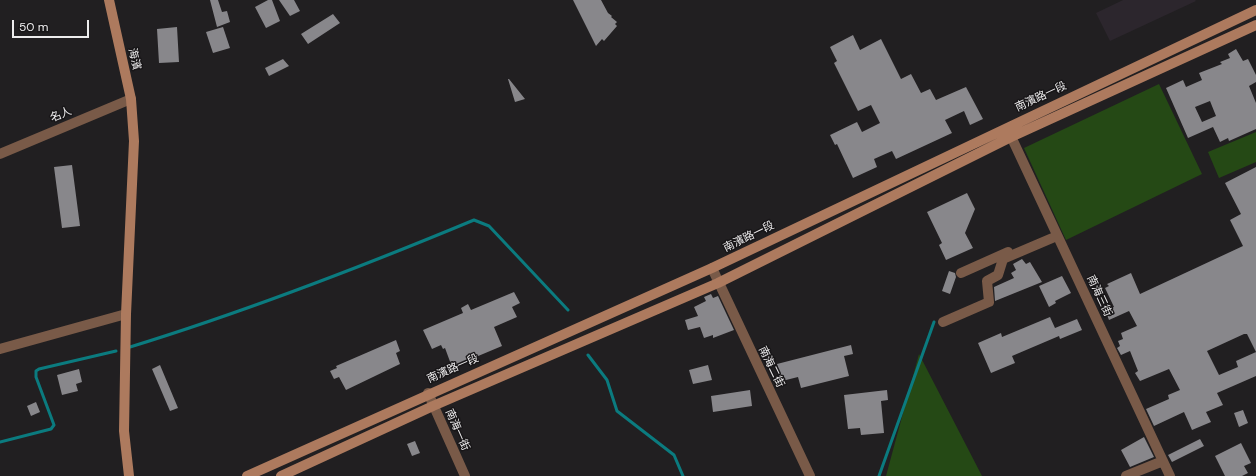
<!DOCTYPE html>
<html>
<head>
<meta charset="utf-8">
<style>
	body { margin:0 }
	#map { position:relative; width:1256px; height:476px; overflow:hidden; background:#211f21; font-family:"DM Sans",sans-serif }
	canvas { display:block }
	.scale { position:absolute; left:12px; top:20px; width:77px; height:18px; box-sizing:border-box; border:2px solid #edeced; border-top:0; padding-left:5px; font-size:12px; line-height:14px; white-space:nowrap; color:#edeced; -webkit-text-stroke:3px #181618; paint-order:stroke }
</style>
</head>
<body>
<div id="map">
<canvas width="1256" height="476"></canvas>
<div class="scale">50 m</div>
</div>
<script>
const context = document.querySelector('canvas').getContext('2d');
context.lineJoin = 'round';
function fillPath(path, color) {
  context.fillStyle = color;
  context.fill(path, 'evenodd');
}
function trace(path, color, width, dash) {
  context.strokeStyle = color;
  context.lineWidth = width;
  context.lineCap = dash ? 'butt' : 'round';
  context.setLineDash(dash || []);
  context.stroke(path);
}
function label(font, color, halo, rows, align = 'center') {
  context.font = font + ' "DM Sans","Noto Sans TC",sans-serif';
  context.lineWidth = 3;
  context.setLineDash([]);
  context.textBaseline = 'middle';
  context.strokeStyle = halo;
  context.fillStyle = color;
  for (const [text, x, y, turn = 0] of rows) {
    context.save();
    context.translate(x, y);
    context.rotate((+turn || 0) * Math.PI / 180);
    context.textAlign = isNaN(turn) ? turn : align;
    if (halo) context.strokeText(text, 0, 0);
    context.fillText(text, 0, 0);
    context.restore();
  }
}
fillPath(new Path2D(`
	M1123,0H1195L1196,1L1110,41L1096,13Z`), '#2c262d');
fillPath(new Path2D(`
	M1159,84L1202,174L1066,240L1024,148Z
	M1256,132V162L1219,178L1208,152Z
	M919,354L982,476H886Z`), '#254915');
trace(new Path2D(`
	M130,347C247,311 361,267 474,220L489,226L568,310
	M588,355L607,380L617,411L674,455L683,476
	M0,442L51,429L54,425L36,377V371L39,369L116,351
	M879,476L934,322`), '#0b7b7f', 3);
fillPath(new Path2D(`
	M210,0H218L222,12L227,11L230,22L217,27Z
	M268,0H272L280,21L266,28L255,7Z
	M279,0H294L300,11L290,16Z
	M573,0H601L608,13L612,16L611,17L617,22L615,24L617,26L604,41L602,39L596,46Z
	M333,14L340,23L308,44L301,34Z
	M177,27L179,62L159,63L157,29Z
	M223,27L230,48L213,53L206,32Z
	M853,35L860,50L881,39L901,79L911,74L921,93L930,89L936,100L966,87L983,119L970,125L964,111L945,120L952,133L896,159L892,151L874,159L877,167L853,178L837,144L835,145L830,135L857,122L862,132L880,123L871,105L858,111L834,63L837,61L830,47Z
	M1236,49L1243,61L1248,59L1256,75V82L1249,86L1256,103V129L1229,141L1228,138L1220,142L1213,127L1188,138L1166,88L1183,80L1186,87L1202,80L1199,73L1222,64L1220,62L1230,58L1228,54ZM1210,101L1216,116L1202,122L1195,107Z
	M283,59L289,66L269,76L265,68Z
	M508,79H509L525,99L515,102Z
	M72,165L80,226L62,228L54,167Z
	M1256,167V376L1217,393L1223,405L1206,412L1211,422L1192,430L1184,412L1154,426L1146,409L1169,399L1168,395L1180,390L1169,369L1140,381L1135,373L1138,371L1130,351L1121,355L1117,348L1120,346L1118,341L1123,339L1121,333L1137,326L1129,311L1109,320L1105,310L1114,307L1105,288L1109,286L1107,284L1131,273L1140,294L1243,246L1230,220L1241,214L1225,183ZM1244,334H1247L1256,352L1236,361L1238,367L1219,375L1207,351Z
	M967,193L975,209L965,233L973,248L946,260L939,245L942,243L927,212Z
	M1022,259L1026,264L1030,262L1042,282L995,301L994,287L1014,278L1011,273L1016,270L1013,264Z
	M949,271L955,273L956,277L950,294L942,291Z
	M1062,276L1071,293L1055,301L1056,303L1049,307L1039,286Z
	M514,292L520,303L512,307L517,317L494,327L502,346L452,367L445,348L443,349L441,345L432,349L423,330L463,313L461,308L468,304L471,310Z
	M711,294L713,298L718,296L734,330L713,338V335L704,338L700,327L688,330L685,320L698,316L694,307L706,301L704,297Z
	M1050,317L1055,328L1077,319L1082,330L1060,339L1059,336L1012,356L1015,363L991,373L978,343L1001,333L1002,337Z
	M396,340L400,351L396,353L400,364L346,390L339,377L334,379L330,371L337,368L336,366Z
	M851,345L853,354L844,356L849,376L801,388L798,377L782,381L777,364Z
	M160,365L178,408L170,411L152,369Z
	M708,365L712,380L693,384L689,370Z
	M79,369L82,382L76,384L78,391L62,395L57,375Z
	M750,390L752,406L713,412L711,396Z
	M887,390L888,400L881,401L884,433L861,435L860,428L848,429L844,395Z
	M36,402L40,412L31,416L27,406Z
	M1243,410L1248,423L1239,427L1234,413Z
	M1144,437L1154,457L1130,467L1121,450Z
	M1200,439L1204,446L1172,462L1168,455Z
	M415,441L420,453L412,456L407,444Z
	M1241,443L1251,463L1244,466L1248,473L1242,476H1225L1215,456Z`), '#88878b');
trace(new Path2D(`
	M1008,130L1170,476
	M0,154L131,99
	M712,268L810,476
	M961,273L1008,252
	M943,322L989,302L987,281L998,275L1003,259L1057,236
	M0,349L126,314
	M428,393L465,476
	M1126,476L1163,461`), '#795a48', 10);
trace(new Path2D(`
	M109,0L131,99L134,141L126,314L124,431L129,476
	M247,476L712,268L1256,10
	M281,476L433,406L718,283L1011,137L1256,25`), '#ad7a5e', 10);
label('11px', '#edeced', '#181618', [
	["海濱",134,59,77],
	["南濱路一段",1041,97,-25],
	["名人",61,115,-22],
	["南濱路一段",749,237,-26],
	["南海三街",1099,296,65],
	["南海二街",771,367,64],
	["南濱路一段",453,369,-24],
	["南海一街",457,430,66]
]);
</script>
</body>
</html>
